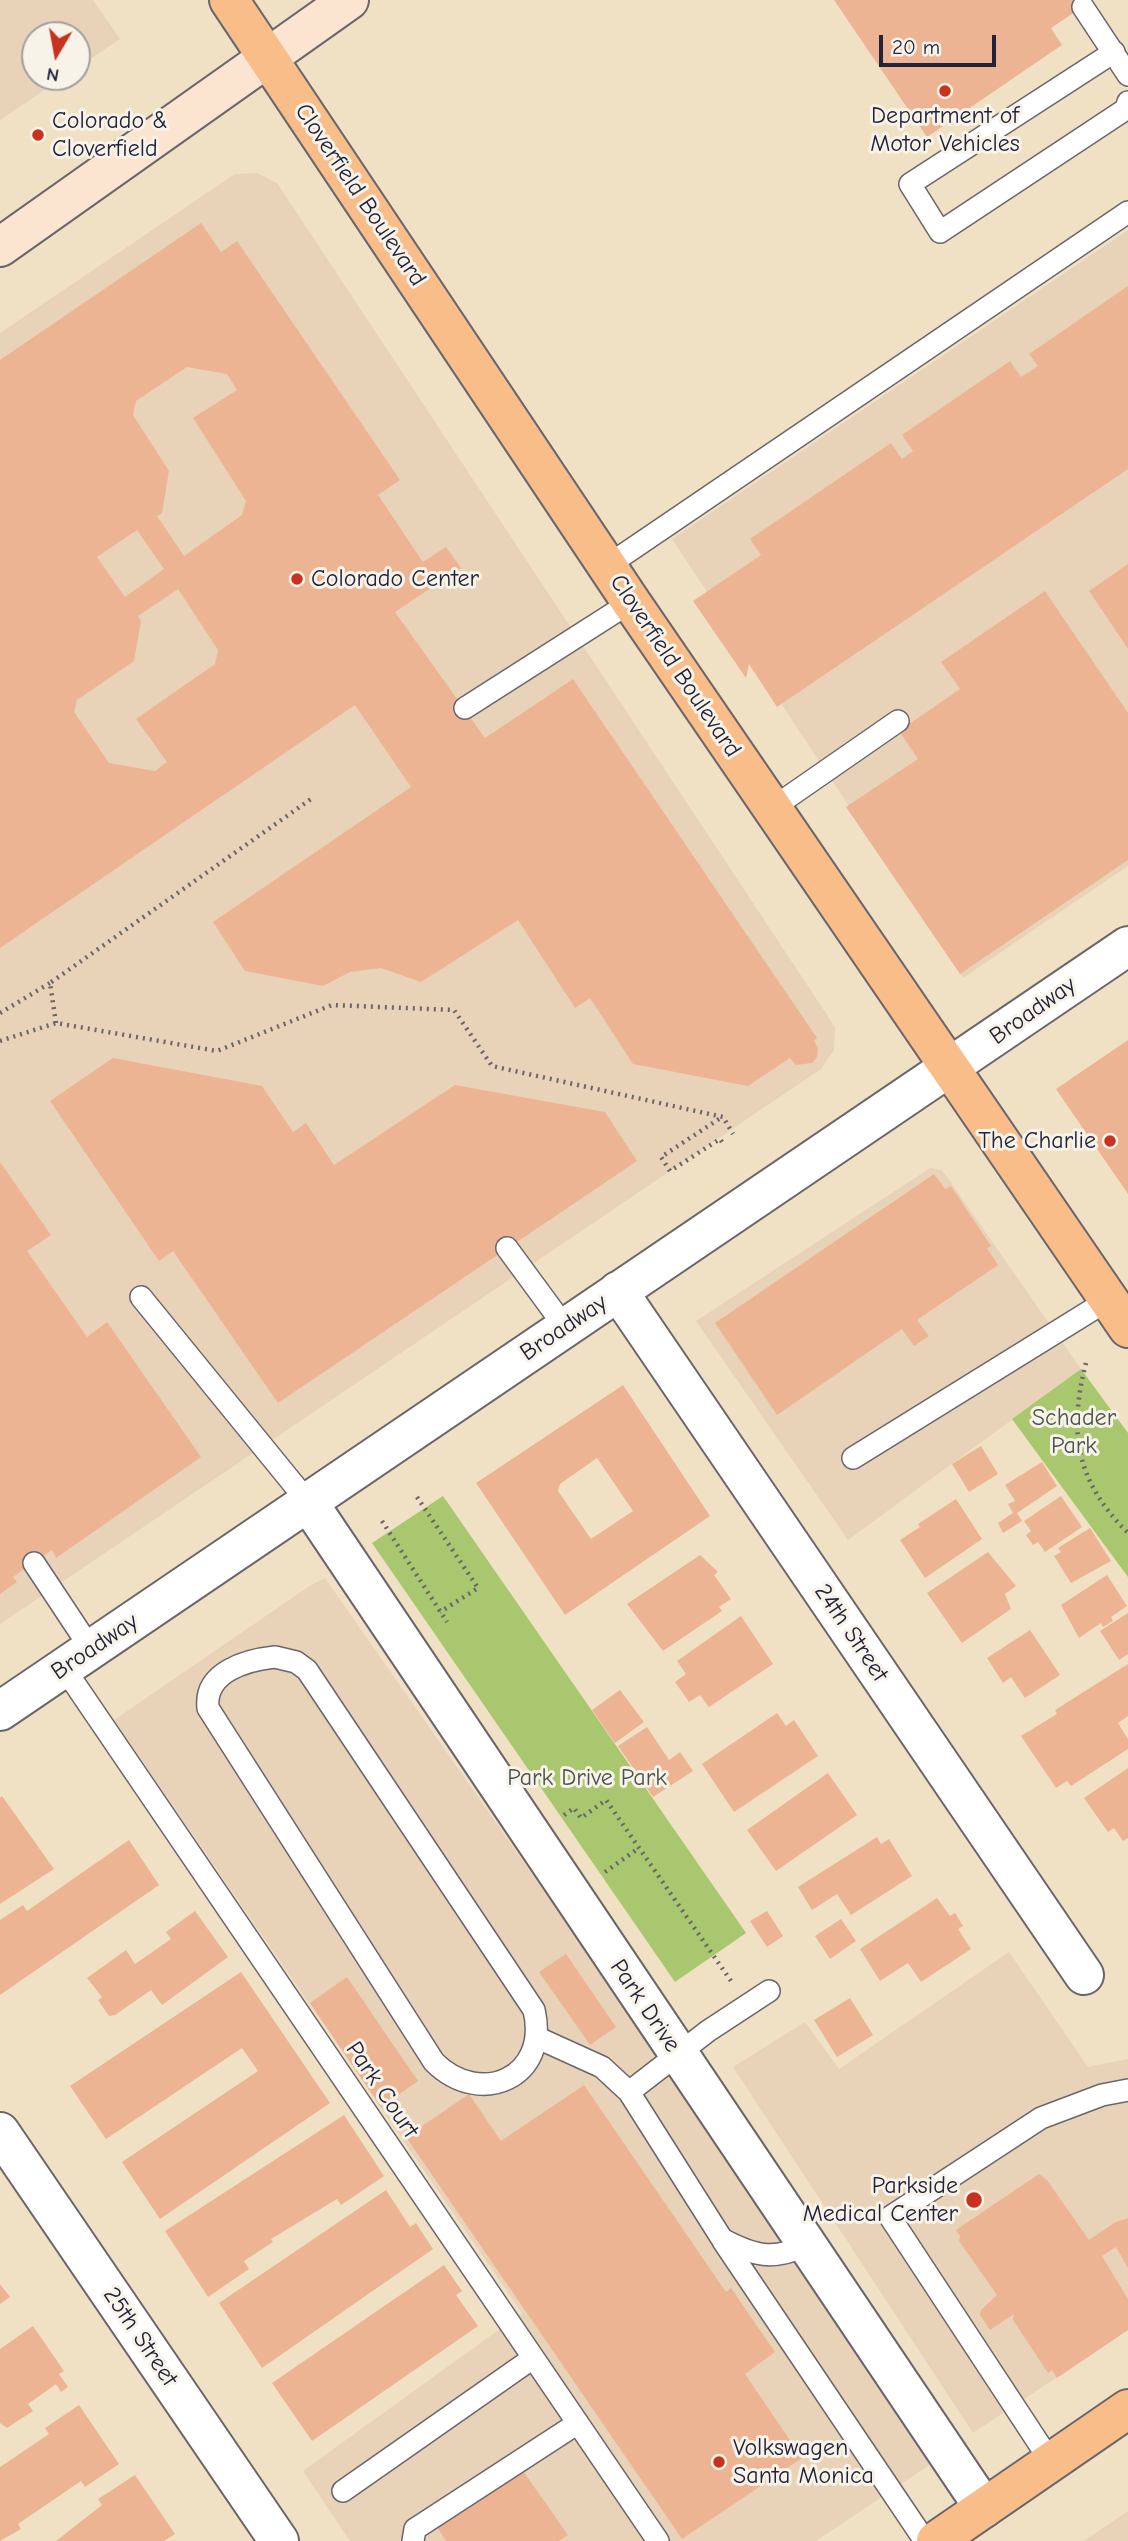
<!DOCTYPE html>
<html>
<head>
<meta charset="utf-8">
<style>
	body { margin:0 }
	#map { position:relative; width:1128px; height:2541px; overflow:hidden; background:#f0e1c4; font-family:"Comic Neue",sans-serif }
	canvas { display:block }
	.north { position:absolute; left:21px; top:21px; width:70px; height:70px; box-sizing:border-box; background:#f7f3e8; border:2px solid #a29fa3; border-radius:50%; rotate:190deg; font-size:19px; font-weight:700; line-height:28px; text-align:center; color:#22223b }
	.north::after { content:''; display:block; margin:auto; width:24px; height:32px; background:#c8321e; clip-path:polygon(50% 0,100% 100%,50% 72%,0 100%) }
	.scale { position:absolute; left:879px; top:35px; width:117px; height:32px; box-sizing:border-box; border:4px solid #22223b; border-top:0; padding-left:9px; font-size:21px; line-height:24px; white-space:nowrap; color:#22223b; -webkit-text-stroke:5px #f7f3e8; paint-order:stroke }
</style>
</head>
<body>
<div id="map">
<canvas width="1128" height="2541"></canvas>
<div class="north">N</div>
<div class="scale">20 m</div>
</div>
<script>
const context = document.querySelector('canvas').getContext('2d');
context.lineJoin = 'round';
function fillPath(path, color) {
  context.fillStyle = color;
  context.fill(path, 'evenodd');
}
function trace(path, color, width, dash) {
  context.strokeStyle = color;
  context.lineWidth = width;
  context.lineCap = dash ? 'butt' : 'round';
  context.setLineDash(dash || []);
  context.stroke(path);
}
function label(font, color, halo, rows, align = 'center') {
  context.font = font + ' "Comic Neue",sans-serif';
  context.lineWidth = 6;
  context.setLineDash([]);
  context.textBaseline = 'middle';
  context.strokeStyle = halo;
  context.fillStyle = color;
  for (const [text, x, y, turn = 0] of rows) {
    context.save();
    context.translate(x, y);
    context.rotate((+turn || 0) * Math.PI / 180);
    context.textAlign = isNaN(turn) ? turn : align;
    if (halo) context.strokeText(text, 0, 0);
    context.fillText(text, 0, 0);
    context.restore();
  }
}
fillPath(new Path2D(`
	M0,0H93L120,39L77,68V35H35V77H64L0,120Z
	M257,173L277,183L835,1027L834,1050L821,1069L0,1624V333L235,174Z
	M1128,230V866L963,978L672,539Z
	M930,1168L942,1170L1081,1369L848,1540L696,1321Z
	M325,1578L940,2458L816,2541H350L303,2471L522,2313L114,1720L311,1585Z
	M1009,1952L1088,2067L1128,2059V2330L973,2433L733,2067L805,2022L839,2069Z
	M1128,2511V2541H1084Z`), '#e9d3b8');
fillPath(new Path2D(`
	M1081,1369L1128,1433V1577L1012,1419Z
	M443,1496L746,1933L675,1982L372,1543Z`), '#a8c76e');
fillPath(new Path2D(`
	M834,0H1084L1087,4L1051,28L1062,45L927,137Z
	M201,223L221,252L237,241L400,480L378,495L423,562L446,547L461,568L395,612L485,738L573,679L817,1038L814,1041L818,1048L817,1057L812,1063L796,1065L790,1058L748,1086L633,1064L590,998L575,1008L518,920L421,982L381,968L350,972L323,986L245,971L213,922L411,787L355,705L0,948V360ZM187,367L227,374L237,390L193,418L246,501L242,515L184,556L157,516L162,513L169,471L133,415L136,401ZM137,530L164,569L125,597L97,557ZM178,589L218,650L215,664L136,719L167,762L155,771L109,763L74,712L77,700L134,661L141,621L138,616Z
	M1128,286V469L777,707L749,664L746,678L693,601L761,555L750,539L891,443L902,459L913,451L902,435L1010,361L1021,377L1038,366L1029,354Z
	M1128,564V649L1089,591Z
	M1045,591L1128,713V860L960,974L846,807L918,759L899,731L960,689L941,662Z
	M1128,1040V1194L1056,1089Z
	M113,1058L262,1086L293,1132L306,1123L334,1165L455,1085L605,1112L637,1161L278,1403L173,1251L159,1261L50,1101Z
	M0,1162L51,1235L27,1251L87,1337L107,1322L201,1457L56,1558L52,1550L13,1577L17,1582L0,1594Z
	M934,1174L945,1189L951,1186L991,1246L987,1248L998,1265L917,1320L929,1336L914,1346L902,1329L777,1415L715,1323Z
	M623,1385L710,1516L565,1615L476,1483ZM597,1458L633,1511L591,1539L558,1491L560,1484Z
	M981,1446L998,1474L969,1492L952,1464Z
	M1042,1462L1057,1486L1017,1513L1022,1521L1003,1533L998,1523L1013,1513L1008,1504L1015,1501L1005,1485Z
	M1061,1496L1082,1527L1045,1552L1038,1542L1033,1545L1026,1535L1031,1531L1024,1521Z
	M956,1499L982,1539L925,1578L900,1540L920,1527L918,1524Z
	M1090,1528L1111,1561L1071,1583L1054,1556L1061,1552L1058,1548Z
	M988,1552L1016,1586L1005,1594L1011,1609L962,1643L927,1593Z
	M700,1555L718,1572L714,1575L731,1599L719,1607L722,1611L663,1651L627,1604Z
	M1107,1575L1127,1606L1111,1617L1113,1621L1103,1627L1101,1623L1079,1638L1061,1605Z
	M1128,1613V1654L1119,1660L1100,1631Z
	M741,1616L773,1664L709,1707L700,1695L689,1702L675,1682L686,1674L677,1661Z
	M1030,1630L1060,1675L1025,1698L1011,1677L1003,1683L987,1658Z
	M1128,1664V1716L1118,1723L1128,1739V1749L1071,1786L1067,1781L1056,1788L1021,1736L1057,1714L1055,1710Z
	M620,1690L644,1722L615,1743L592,1710Z
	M777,1713L786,1726L794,1720L818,1756L734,1812L702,1764Z
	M647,1727L669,1760L680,1752L693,1771L653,1797L618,1746Z
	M1128,1768V1838L1123,1841L1114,1828L1108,1832L1084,1798Z
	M828,1773L857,1815L776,1871L747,1830Z
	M2,1796L54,1869L0,1904V1798Z
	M877,1837L881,1844L889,1839L912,1876L851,1915L837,1894L812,1910L798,1887Z
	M129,1840L159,1885L0,1995V1920L23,1905L27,1911Z
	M937,1898L950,1916L955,1913L963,1926L958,1929L971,1949L921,1982L908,1963L880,1981L860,1949Z
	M195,1911L228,1957L162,2005L151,1990L115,2015L109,2016L98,2000L102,1997L87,1978L126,1950L135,1964L171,1939L166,1932Z
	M767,1911L783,1936L767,1947L750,1921Z
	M841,1919L856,1941L830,1959L815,1936Z
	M566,1954L616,2027L590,2045L539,1972Z
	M241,1972L330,2103L160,2219L122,2162L258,2071L242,2048L106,2139L70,2086Z
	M347,1977L418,2081L381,2107L310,2003Z
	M850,1998L873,2035L837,2057L814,2020Z
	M584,2085L726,2292L731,2288L775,2352L745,2374L802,2458L682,2539L406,2137L469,2094L501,2141Z
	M344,2115L384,2176L341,2205L337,2199L271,2239L273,2242L244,2261L249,2269L208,2297L165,2231Z
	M1039,2174L1047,2180L1089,2240L1114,2223L1128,2218V2268L1116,2247L1102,2256L1128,2299V2330L1057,2378L1052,2370L1048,2373L1013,2320L1014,2314L990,2330L980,2315L981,2310L997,2295L959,2241L960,2236L956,2230Z
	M386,2190L410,2227L416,2223L433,2249L262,2368L219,2303Z
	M444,2265L462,2291L456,2295L478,2326L312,2441L272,2383Z
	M0,2284L10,2297L0,2304Z
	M33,2326L64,2371L59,2374L68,2387L61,2392L56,2384L28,2404L33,2411L7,2428L0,2423V2349Z
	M79,2405L119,2464L85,2487L81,2481L18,2524L21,2529L0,2541V2467L49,2434L45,2428Z
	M521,2468L568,2535L559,2541H446L435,2524Z
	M135,2475L175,2534L164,2541H56L102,2505L98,2499Z`), '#edb493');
const service = new Path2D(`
	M1083,7L1128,75
	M1114,52L910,184L940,232L1126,109L1128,102
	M607,566L1128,212
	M465,708L631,602
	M771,809L898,721
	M507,1248L565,1327
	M141,1297L308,1502
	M853,1458L1108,1300
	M34,1563L91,1649
	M275,1657L296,1662L307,1670L534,2010C550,2078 480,2108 434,2062L208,1708C204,1672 246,1660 275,1657Z
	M64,1668L658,2541
	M538,2038L602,2067L629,2092L722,2239C754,2256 773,2261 807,2245
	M629,2092L708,2031L769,1991
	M723,2241L925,2541
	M1051,2462L890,2217L1041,2118L1102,2095L1128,2090
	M343,2491L533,2358
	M413,2541L415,2529L578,2423`);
const minor = new Path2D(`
	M618,1291L1084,1975
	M308,1502L984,2508
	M0,2132L279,2541`);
const tertiary = new Path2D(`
	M0,1711L1128,946`);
const secondary = new Path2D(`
	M0,247L349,0`);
const primary = new Path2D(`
	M229,0L631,602L1128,1328
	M936,2541L1128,2409`);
trace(service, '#6a656b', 24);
trace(minor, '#6a656b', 42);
trace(tertiary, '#6a656b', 42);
trace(secondary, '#6a656b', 42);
trace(primary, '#6a656b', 42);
trace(new Path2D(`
	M0,1013L50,983
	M56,1023L50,983L311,799
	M0,1041L56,1023L217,1051L332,1005L454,1010L492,1066L723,1117L733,1134
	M722,1142L720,1139L670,1171L661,1157L722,1117
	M1086,1363C1068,1433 1076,1481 1128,1533
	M417,1497L478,1588L440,1612
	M382,1521L447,1622
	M564,1815L574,1808L581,1818L606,1800L731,1981
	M605,1872L639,1848`), '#6a656b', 4.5, [2, 5]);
trace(service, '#fff', 21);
trace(minor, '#fff', 38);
trace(tertiary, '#fff', 38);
trace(secondary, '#fce5d0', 38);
trace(primary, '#f8bd89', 38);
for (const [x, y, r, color] of [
	[945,91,7,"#c8321e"],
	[38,135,7,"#c8321e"],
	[297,579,7,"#c8321e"],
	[1110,1141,7,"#c8321e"],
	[974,2200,9,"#c8321e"],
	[719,2462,7,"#c8321e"]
]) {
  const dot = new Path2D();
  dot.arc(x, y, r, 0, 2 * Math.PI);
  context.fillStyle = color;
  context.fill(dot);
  trace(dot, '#f7f3e8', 2.5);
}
label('24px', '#22223b', '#f7f3e8', [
	["Department of",945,116,"center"],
	["Motor Vehicles",945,144,"center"],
	["Colorado &",52,121],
	["Cloverfield",52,149],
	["Colorado Center",311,579],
	["The Charlie",1096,1141,"right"],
	["Parkside",958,2186,"right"],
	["Medical Center",958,2214,"right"],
	["Volkswagen",733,2448],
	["Santa Monica",733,2476]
], 'left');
label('24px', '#22223b', '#f7f3e8', [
	["Cloverfield Boulevard",360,195,56],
	["Cloverfield Boulevard",675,666,56],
	["Broadway",1033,1011,-35],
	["Broadway",564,1328,-34],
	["24th Street",851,1633,56],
	["Broadway",95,1647,-34],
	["Park Drive",645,2006,56],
	["Park Court",382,2090,56],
	["25th Street",140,2337,56]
]);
label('24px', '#4a544a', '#f7f3e8', [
	["Schader",1074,1418],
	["Park",1074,1446],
	["Park Drive Park",587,1778]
]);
</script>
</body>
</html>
